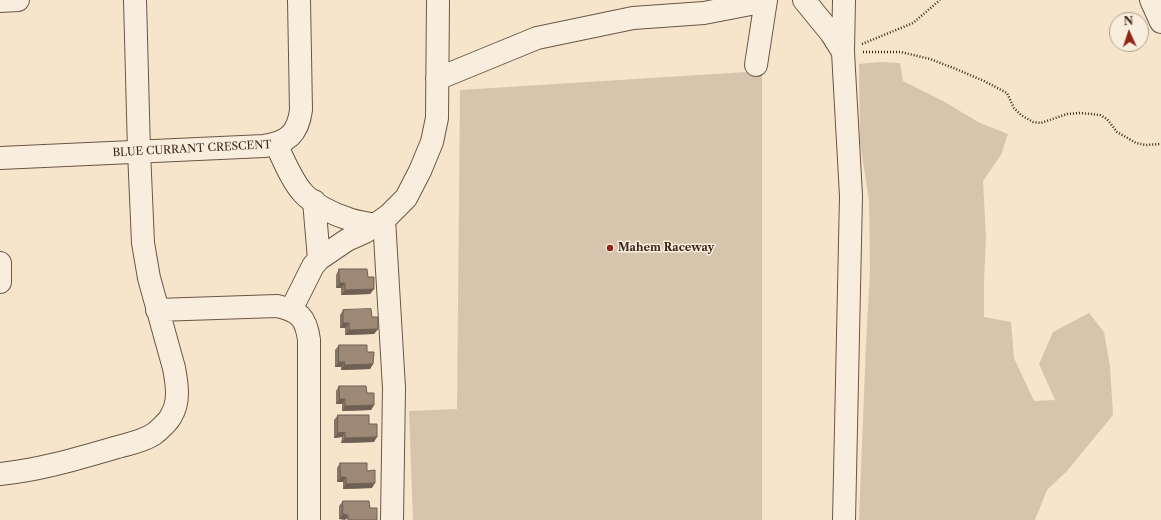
<!DOCTYPE html>
<html>
<head>
<meta charset="utf-8">
<style>
	body { margin:0 }
	#map { position:relative; width:1161px; height:520px; overflow:hidden; background:#f6e5cb; font-family:"Libre Caslon Text",serif }
	canvas { display:block }
	.north { position:absolute; left:1109px; top:12px; width:40px; height:40px; box-sizing:border-box; background:#f9eedd; border:1px solid #ad9e8f; border-radius:50%; rotate:357deg; font-size:11px; font-weight:700; line-height:16px; text-align:center; color:#3c261a }
	.north::after { content:''; display:block; margin:auto; width:14px; height:18px; background:#8f2418; clip-path:polygon(50% 0,100% 100%,50% 72%,0 100%) }
</style>
</head>
<body>
<div id="map">
<canvas width="1161" height="520"></canvas>
<div class="north">N</div>
</div>
<script>
const context = document.querySelector('canvas').getContext('2d');
context.lineJoin = 'round';
function fillPath(path, color) {
  context.fillStyle = color;
  context.fill(path, 'evenodd');
}
function trace(path, color, width, dash) {
  context.strokeStyle = color;
  context.lineWidth = width;
  context.lineCap = dash ? 'butt' : 'round';
  context.setLineDash(dash || []);
  context.stroke(path);
}
function label(font, color, halo, rows, align = 'center') {
  context.font = font + ' "Libre Caslon Text",serif';
  context.lineWidth = 3;
  context.setLineDash([]);
  context.textBaseline = 'middle';
  context.strokeStyle = halo;
  context.fillStyle = color;
  for (const [text, x, y, turn = 0] of rows) {
    context.save();
    context.translate(x, y);
    context.rotate((+turn || 0) * Math.PI / 180);
    context.textAlign = isNaN(turn) ? turn : align;
    if (halo) context.strokeText(text, 0, 0);
    context.fillText(text, 0, 0);
    context.restore();
  }
}
fillPath(new Path2D(`
	M881,62L900,63L903,81L943,101L980,123L1008,134L1001,155L983,181L986,237L984,280V317L1011,322L1014,358L1034,401L1055,400L1039,364L1053,332L1089,313L1104,332L1110,366L1113,415L1067,471L1047,490L1035,520H859L866,344L870,270L869,201L860,142L859,64Z
	M762,71V520H413L409,411L457,409L460,90Z`), '#d6c5ad');
const minor = new Path2D(`
	M804,0L831,33L843,52
	M844,0L843,52L851,196L844,520
	M1151,0L1161,22
	M0,1L18,0
	M756,65L766,0
	M437,79L537,38L633,18L704,13L766,1
	M276,144C283,159 292,181 303,193C313,204 333,214 346,218C355,222 366,223 376,225
	M0,158L264,146C287,143 298,134 301,110L299,0
	M314,201L319,259
	M384,219L394,388L392,520
	M0,263V282
	M157,310L277,306C299,311 306,317 309,340V520
	M291,310L313,266L319,259L347,240L365,232L389,215L406,198L420,171L432,142L437,118L438,0
	M0,474C40,470 76,459 114,448C127,444 142,442 154,434C158,431 169,421 171,416C180,402 177,384 174,368L149,278L143,243L139,151L135,0`);
trace(minor, '#6a5646', 24);
trace(new Path2D(`
	M862,44L913,23L940,0
	M863,52H901L930,59L956,69L984,81L1007,93L1014,108L1021,115L1033,122L1041,123L1067,114L1080,113L1091,114L1100,115L1107,119L1117,132L1136,143L1146,145L1161,144`), '#3c261a', 2.5, [1, 2]);
trace(minor, '#f9eedd', 22);
fillPath(new Path2D(`
	M339,269L368,277L374,289L370,294L341,295V288H336V275Z
	M343,310L372,317L378,329L374,334L345,335V328H340V315Z
	M339,345L367,352L373,364L370,369L341,370V367H335V350Z
	M339,386L367,393L374,405L371,410L342,411V404H336V391Z
	M338,415L369,424L374,442L341,443L342,437L334,438V420Z
	M340,463L367,471L372,488L343,489V482H337V468Z
	M343,501L370,508L377,520L339,519V506Z`), '#877665');
fillPath(new Path2D(`
	M340,283H345L341,288H336Z
	M374,289L370,294L341,295L345,290Z
	M343,323H349L345,328H340Z
	M378,329L374,334L345,335L349,330Z
	M339,362H345L341,367H335Z
	M373,364L370,369L341,370L344,365Z
	M340,399H345L342,404H336Z
	M374,405L371,410L342,411L345,406Z
	M345,432L342,437L334,438L338,433Z
	M377,437L374,442L341,443L345,438Z
	M341,477H346L343,482H337Z
	M375,483L372,488L343,489L346,484Z
	M343,514L348,515L345,520L339,519Z`), '#6e6053');
const building = new Path2D(`
	M339,269H367L368,277H374V289L345,290V283H340Z
	M371,309L372,317H378V329L349,330V323H343V310Z
	M339,345H367V352H374L373,364L344,365L345,362H339Z
	M339,386H366L367,393H374V405L345,406V399H340Z
	M338,415H369V424H377V437L345,438V432L338,433Z
	M340,463H367V471L375,470V483L346,484V477H341Z
	M343,501H369L370,508H377V520H348V515L343,514Z`);
fillPath(building, '#9d8976');
trace(building, '#6e6053', 1);
for (const [x, y, r, color] of [
	[610,248,4,"#8f2418"]
]) {
  const dot = new Path2D();
  dot.arc(x, y, r, 0, 2 * Math.PI);
  context.fillStyle = color;
  context.fill(dot);
  trace(dot, '#f9eedd', 1.5);
}
label('11px', '#3c261a', '#f9eedd', [
	["BLUE CURRANT CRESCENT",192,149,-3]
]);
label('bold 11px', '#3c261a', '#f9eedd', [
	["Mahem Raceway",618,248]
], 'left');
</script>
</body>
</html>
